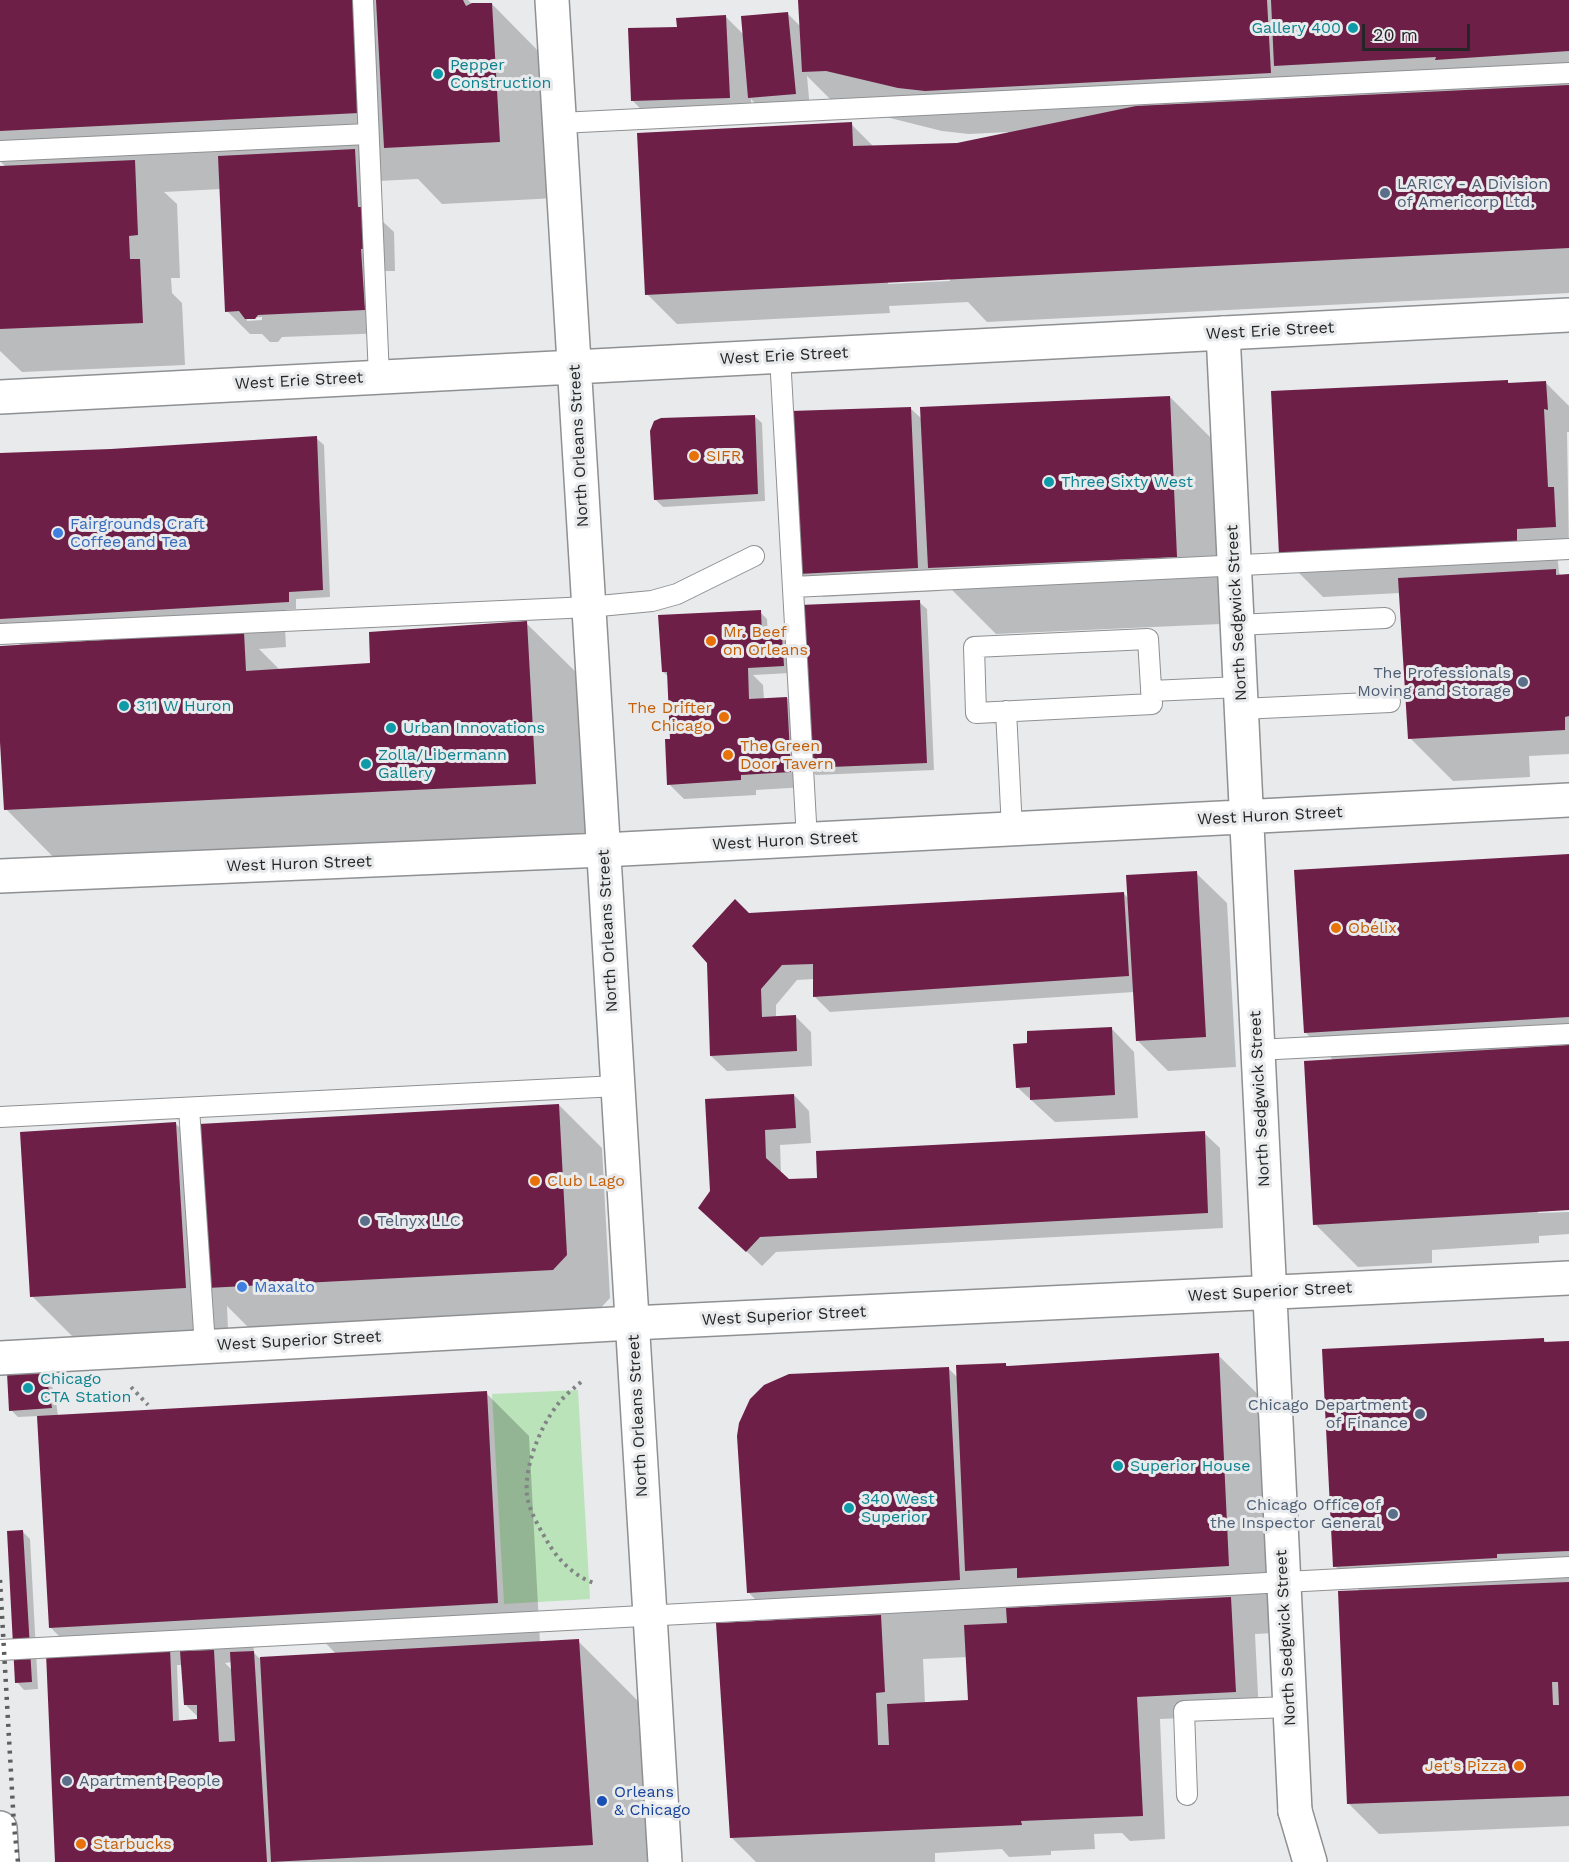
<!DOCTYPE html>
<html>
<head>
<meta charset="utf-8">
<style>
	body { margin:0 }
	#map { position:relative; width:1569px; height:1862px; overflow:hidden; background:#e8eaec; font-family:"Work Sans",sans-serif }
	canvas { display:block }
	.scale { position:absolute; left:1362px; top:24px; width:108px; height:27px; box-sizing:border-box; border:3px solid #242525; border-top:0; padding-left:8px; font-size:18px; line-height:21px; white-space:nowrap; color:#242525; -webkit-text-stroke:4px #e8eaec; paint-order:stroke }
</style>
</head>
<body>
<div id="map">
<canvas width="1569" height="1862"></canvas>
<div class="scale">20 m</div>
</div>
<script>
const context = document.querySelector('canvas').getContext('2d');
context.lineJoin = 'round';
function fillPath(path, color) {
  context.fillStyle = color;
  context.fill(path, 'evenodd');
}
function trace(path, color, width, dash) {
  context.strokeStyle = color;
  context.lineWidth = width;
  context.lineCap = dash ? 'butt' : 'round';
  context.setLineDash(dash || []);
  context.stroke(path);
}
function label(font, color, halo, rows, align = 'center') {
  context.font = font + ' "Work Sans",sans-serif';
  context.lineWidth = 6;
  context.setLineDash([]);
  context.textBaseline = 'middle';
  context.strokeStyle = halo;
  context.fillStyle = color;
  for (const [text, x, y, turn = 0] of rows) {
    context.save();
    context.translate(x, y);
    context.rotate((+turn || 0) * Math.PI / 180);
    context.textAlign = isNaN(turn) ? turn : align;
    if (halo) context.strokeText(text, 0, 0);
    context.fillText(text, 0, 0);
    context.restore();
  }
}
fillPath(new Path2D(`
	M578,1390L590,1599L504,1604L492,1394Z`), '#bae3b9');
fillPath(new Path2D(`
	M0,0H468L473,5L492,4L548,61L556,198L442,204L418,179L378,181L380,219L394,232L395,271H384L387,333L282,337L278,342H270L262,334H250L227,311L221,189L164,192L177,204L180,278H171L172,293L182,303L185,365L22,372L0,351V167H6L0,161ZM262,317V320L247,321V318Z
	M800,0H1569V293L987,322L968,302L889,306L890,313L677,324L647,294L851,124L874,147L958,144L1008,134V132L969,134L942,131L870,113L846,115L807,76L810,109L765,113L751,99L752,120L655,124L632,100L678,28L726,17L744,35L788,14L801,27ZM950,278V281L888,284V281Z
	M1507,381L1511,385L1546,383L1569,406V432H1567L1569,550L1557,551L1559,573L1562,576H1569V754L1529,756L1530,777L1453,781L1410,738L1400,593L1323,597L1280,554Z
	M1170,397L1237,464L1243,623L996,634L940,578V591L823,597L800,573L910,408L923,420Z
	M754,416L762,423L765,501L663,507L655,499Z
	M316,438L324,445L330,597L296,599V609L284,610L286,647L259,649L280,670L372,665L526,623L583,679L592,840L72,876L6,809L0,718V647L21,646L0,625V455L111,451Z
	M919,602L927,609L934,770L816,775L808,768Z
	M760,612L767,619L768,638H782L789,645L790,673L753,675L763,685L764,700L787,698L802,714L806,787L756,790V795L684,799L669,784L672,740L669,677L663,672Z
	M1569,856V1208L1538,1210V1213L1569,1212V1234L1539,1236V1243L1432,1250V1263L1358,1267L1315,1224L1334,1061L1305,1032Z
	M1196,873L1227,903L1236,1067L1168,1071L1137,1040L1134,992L830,1012L815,997V979L797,980L776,1005V1018L795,1016L811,1032L812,1066L727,1071L711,1056L748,914L1124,894L1129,899Z
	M1111,1028L1134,1052L1138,1118L1055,1122L1017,1087Z
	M794,1095L809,1111L811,1143L780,1145L781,1174L788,1181L819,1179L1204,1133L1220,1148L1223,1228L776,1252L762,1266L700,1207Z
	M559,1105L602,1148L610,1298L596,1313L251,1330L227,1306L228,1330L75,1339L32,1296L176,1124L202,1150Z
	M1543,1339L1547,1343L1569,1342V1826L1379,1834L1348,1803L1361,1592L1335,1566Z
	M1218,1355L1285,1421L1295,1632L1255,1634L1259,1715L1160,1719L1165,1839L1130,1841L1122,1833L1094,1834L1095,1849L1051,1851V1855L1009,1857L1002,1849L935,1853V1862H756L731,1837L778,1622L748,1592L948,1368L958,1378L1005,1364L1009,1368ZM1029,1591H1032L1048,1608H1030ZM968,1657L971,1705L925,1704L923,1659Z
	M46,1371L55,1394L58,1416L486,1393L529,1436L540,1643L578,1641L651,1714L662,1862H56L76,1653L50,1627L38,1416L18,1417L11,1410L9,1374ZM319,1636L336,1654L259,1658L254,1653L253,1640ZM232,1662V1670L225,1663ZM177,1665H183L185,1704L199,1718V1721L179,1723Z
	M23,1532L30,1539L38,1689L24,1690L17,1682Z`), '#0003');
fillPath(new Path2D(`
	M0,0H354L359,113L0,131Z
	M376,0H463L466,6L472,3H492L500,142L384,148Z
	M798,0H1267L1271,73L925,91L898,88L826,71L802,72Z
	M1271,0H1569V51L1435,60L1436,57L1274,66Z
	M788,12L796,94L748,98L741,16Z
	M726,15L730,98L631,101L628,28L677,27L676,18Z
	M1569,85V248L645,295L637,133L852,122L853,146L957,143L1136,106Z
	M355,149L358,207H371L373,248L361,249L365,310L258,315L255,319H245L239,311L225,312L218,156Z
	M135,160L138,235L129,236L130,259H140L143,323L0,329V166Z
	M1508,380V383L1546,381L1548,410L1544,409L1548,487H1554L1556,527L1517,529V543L1279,555L1271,391Z
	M1170,396L1177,557L928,568L920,407Z
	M911,407L918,568L798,574L791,411Z
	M755,415L758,494L654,500L650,431L654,421L661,418Z
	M317,436L323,590L289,592V602L0,619V453L111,449Z
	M1556,569V575L1569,574V716L1565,717V730L1408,739L1398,578Z
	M920,600L927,763L807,768L800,605Z
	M761,610L762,637L782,636L784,666L748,668L749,699L787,697L791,772L741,775V780L667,785L665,739H670L667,672H662L658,615Z
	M527,621L536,784L4,810L0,742V646L244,632L246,671L370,663L369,632Z
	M1569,854V1017L1304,1033L1294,870Z
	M1197,871L1206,1037L1136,1041L1126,875Z
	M1124,892L1129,976L813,997V964L782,965L761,989L762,1017L796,1015L797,1051L710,1056L707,963L692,946L735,899L749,913Z
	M1112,1027L1115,1095L1030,1100V1087L1016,1088L1013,1044L1027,1043V1031Z
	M1569,1045V1210L1313,1225L1304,1061Z
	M794,1094L796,1128L765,1130L766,1158L789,1179L817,1178L816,1151L1205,1131L1208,1213L760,1237L746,1252L698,1208L710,1191L705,1099Z
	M559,1104L567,1255L553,1270L207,1288L199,1124Z
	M176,1122L186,1288L30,1297L20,1132Z
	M1544,1338V1342L1569,1341V1551L1497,1554V1558L1333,1567L1322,1349Z
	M1219,1353L1229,1566L1017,1578V1568L965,1571L956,1365L1006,1363V1366H1008Z
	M39,1362L48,1385L52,1408L9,1411L7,1373Z
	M949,1367L960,1580L747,1593L737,1436L739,1423L750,1399L764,1385L789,1374Z
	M487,1391L498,1603L49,1628L37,1416Z
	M23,1530L32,1682L15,1683L7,1531Z
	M1569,1582V1796L1347,1804L1338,1591ZM1552,1682H1558L1559,1705H1553Z
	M1231,1597L1236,1692L1137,1697L1143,1816L1021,1821L1022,1825L730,1838L716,1623L881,1615L885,1692L876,1693L878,1745H889L887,1704L968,1700L964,1625L1007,1623L1006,1608Z
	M579,1639L593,1845L271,1862L260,1657Z
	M170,1648L173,1721L197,1719V1705H184L180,1651L214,1650L219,1742L235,1741L230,1652L254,1651L267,1862H55L46,1653Z`), '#6d1f47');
const lane = new Path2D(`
	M363,0L379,377
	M560,123L1569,73
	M0,151L368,134
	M780,356L807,840
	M793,587L1569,549
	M1237,625L1385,618
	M0,634L589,607L652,601L677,594L754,556
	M1148,639L1152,704L976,713L974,647Z
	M1151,691L1240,687
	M1241,709L1390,702
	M1006,711L1012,829
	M1257,1050L1569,1034
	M189,1108L205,1346
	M0,1117L617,1086
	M0,1650L1569,1567
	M1187,1795L1184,1711L1289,1707`);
const street = new Path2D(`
	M1223,333L1295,1811
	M603,850L1569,800
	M632,1323L1569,1278
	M0,1828L2,1862`);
const secondary = new Path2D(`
	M552,0L665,1862
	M0,397L1569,315
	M0,876L603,850
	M0,1358L632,1323
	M1295,1811L1310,1862`);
trace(lane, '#8f9092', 22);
trace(street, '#8f9092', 36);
trace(secondary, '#8f9092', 36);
trace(new Path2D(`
	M581,1382C573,1389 564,1396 558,1404C540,1427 524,1466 527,1495C529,1511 539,1527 547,1541C557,1559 575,1577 594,1583
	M131,1387L148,1405`), '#818384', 4, [3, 4.5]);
trace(lane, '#fff', 20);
trace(street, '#fff', 33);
trace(secondary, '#fff', 33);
trace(new Path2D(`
	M0,1580L14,1826L18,1862`), '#5d5e5f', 4.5, [3, 6]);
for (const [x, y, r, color] of [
	[1353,28,6,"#0f9aa8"],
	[438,74,6,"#0f9aa8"],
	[1385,193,6,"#5c6f8a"],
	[694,456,6,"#e8710a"],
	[1049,482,6,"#0f9aa8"],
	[58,533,6,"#3f7fe0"],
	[711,641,6,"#e8710a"],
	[1523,682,6,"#5c6f8a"],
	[124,706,6,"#0f9aa8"],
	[724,717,6,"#e8710a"],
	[391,728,6,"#0f9aa8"],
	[728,755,6,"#e8710a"],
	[366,764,6,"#0f9aa8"],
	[1336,928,6,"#e8710a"],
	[535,1181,6,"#e8710a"],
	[365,1221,6,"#5c6f8a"],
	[242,1287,6,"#3f7fe0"],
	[28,1388,6,"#0f9aa8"],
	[1420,1414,6,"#5c6f8a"],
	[1118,1466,6,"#0f9aa8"],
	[849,1508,6,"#0f9aa8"],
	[1393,1514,6,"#5c6f8a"],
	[1519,1766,6,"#e8710a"],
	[67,1781,6,"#5c6f8a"],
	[602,1801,6,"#1a4fb4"],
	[81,1844,6,"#e8710a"]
]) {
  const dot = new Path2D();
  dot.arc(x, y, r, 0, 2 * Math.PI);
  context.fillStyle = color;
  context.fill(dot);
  trace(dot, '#e8eaec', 2);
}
label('16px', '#0d838f', '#e8eaec', [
	["Gallery 400",1341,28,"right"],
	["Pepper",450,65],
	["Construction",450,83],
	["Three Sixty West",1061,482],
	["311 W Huron",136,706],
	["Urban Innovations",403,728],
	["Zolla/Libermann",378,755],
	["Gallery",378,773],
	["Chicago",40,1379],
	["CTA Station",40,1397],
	["Superior House",1130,1466],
	["340 West",861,1499],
	["Superior",861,1517]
], 'left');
label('16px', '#4e5e75', '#e8eaec', [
	["LARICY - A Division",1397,184],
	["of Americorp Ltd.",1397,202],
	["The Professionals",1511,673,"right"],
	["Moving and Storage",1511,691,"right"],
	["Telnyx LLC",377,1221],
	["Chicago Department",1408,1405,"right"],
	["of Finance",1408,1423,"right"],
	["Chicago Office of",1381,1505,"right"],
	["the Inspector General",1381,1523,"right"],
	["Apartment People",79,1781]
], 'left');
label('16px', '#242525', '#e8eaec', [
	["West Erie Street",1270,331,-3],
	["West Erie Street",784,356,-3],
	["West Erie Street",299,381,-3],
	["North Orleans Street",579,446,-93],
	["North Sedgwick Street",1237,613,-93],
	["West Huron Street",1270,816,-3],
	["West Huron Street",785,841,-3],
	["West Huron Street",299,864,-2],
	["North Orleans Street",608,931,-93],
	["North Sedgwick Street",1260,1099,-93],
	["West Superior Street",1270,1292,-3],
	["West Superior Street",784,1316,-3],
	["West Superior Street",299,1341,-3],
	["North Orleans Street",638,1416,-93],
	["North Sedgwick Street",1286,1638,-93]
]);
label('16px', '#c56008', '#e8eaec', [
	["SIFR",706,456],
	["Mr. Beef",723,632],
	["on Orleans",723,650],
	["The Drifter",712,708,"right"],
	["Chicago",712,726,"right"],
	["The Green",740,746],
	["Door Tavern",740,764],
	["Obélix",1348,928],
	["Club Lago",547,1181],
	["Jet's Pizza",1507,1766,"right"],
	["Starbucks",93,1844]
], 'left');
label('16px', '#366cbe', '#e8eaec', [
	["Fairgrounds Craft",70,524],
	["Coffee and Tea",70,542],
	["Maxalto",254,1287]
], 'left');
label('16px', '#164399', '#e8eaec', [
	["Orleans",614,1792],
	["& Chicago",614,1810]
], 'left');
</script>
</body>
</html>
